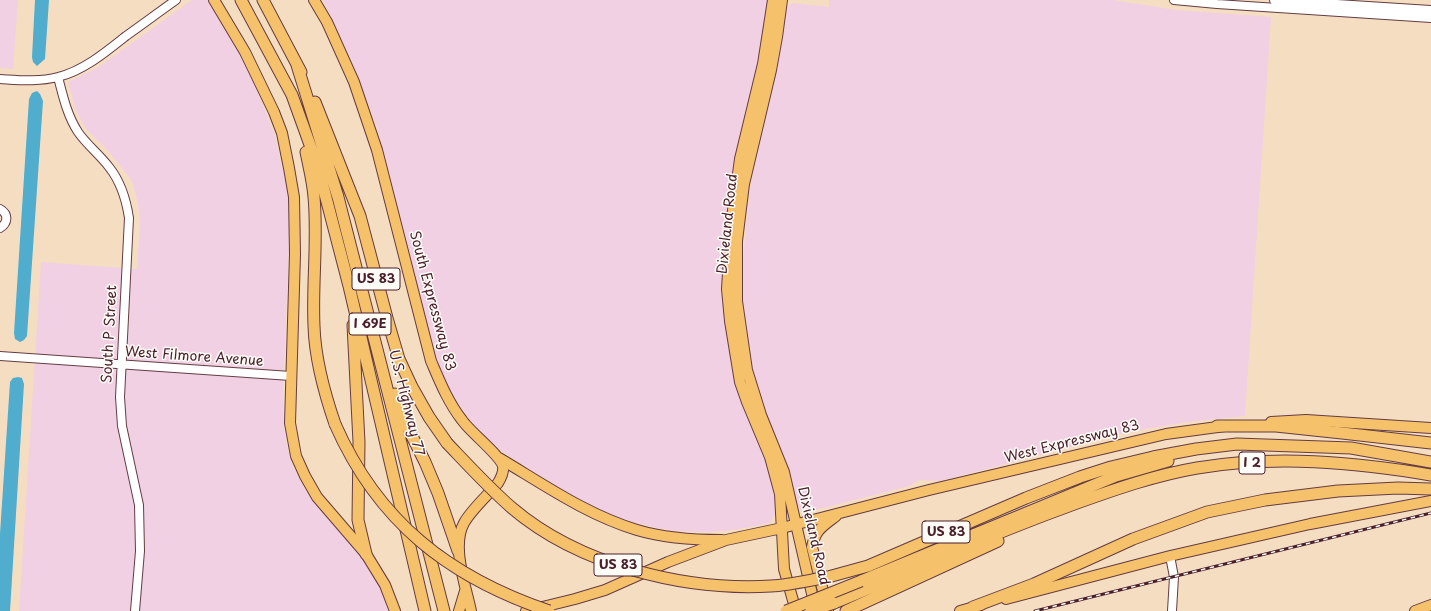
<!DOCTYPE html>
<html>
<head>
<meta charset="utf-8">
<style>
	body { margin:0 }
	canvas { display:block; background:#f5ddc2 }
</style>
</head>
<body>
<canvas width="1431" height="611"></canvas>
<script>
const context = document.querySelector('canvas').getContext('2d');
context.lineJoin = 'round';
function fillPath(path, color) {
  context.fillStyle = color;
  context.fill(path, 'evenodd');
}
function trace(path, color, width, dash) {
  context.strokeStyle = color;
  context.lineWidth = width;
  context.lineCap = dash ? 'butt' : 'round';
  context.setLineDash(dash || []);
  context.stroke(path);
}
function label(font, color, halo, rows, align = 'center') {
  context.font = font + ' "Playpen Sans",sans-serif';
  context.lineWidth = 3;
  context.setLineDash([]);
  context.textBaseline = 'middle';
  context.strokeStyle = halo;
  context.fillStyle = color;
  for (const [text, x, y, turn = 0] of rows) {
    context.save();
    context.translate(x, y);
    context.rotate((+turn || 0) * Math.PI / 180);
    context.textAlign = isNaN(turn) ? turn : align;
    if (halo) context.strokeText(text, 0, 0);
    context.fillText(text, 0, 0);
    context.restore();
  }
}
fillPath(new Path2D(`
	M0,0H18L13,69L0,68Z
	M192,0H206L210,2L249,71L274,133L287,187L290,228L283,386V419L287,447L293,467L304,488L328,519L349,541L371,570L384,595L388,611H19L41,262L137,269L140,221L138,203L132,181L109,152L86,129L76,111L68,82L97,68Z
	M323,0H769L755,80L739,142L726,326L733,366L774,485L777,511L770,523L733,530L709,532L677,531L657,528L632,522L609,515L589,505L549,482L495,447L477,430L455,399L446,383L438,366L424,313L391,181L377,127L352,62Z
	M829,0H1113L1176,10L1271,17L1245,416L1187,422L1128,432L940,481L919,480L909,486L811,511L802,512L798,506L786,461L763,405L752,367L746,334L743,302L742,268L750,188L777,64L787,7L789,5L792,3L829,7Z`), '#f1d0e4');
fillPath(new Path2D(`
	M35,0H49L45,59L37,66L33,62L32,57Z
	M37,91L40,94L43,101L27,336L24,340L20,342L15,339L14,333L29,99L32,93Z
	M18,377L22,378L24,384L10,611H0V534L10,382L13,378Z`), '#50adce');
const minor = new Path2D(`
	M1174,0L1217,4L1431,18
	M1274,0L1431,10
	M58,77C63,96 67,115 78,132C87,145 99,154 109,167C121,182 126,198 129,218L120,397L122,426L139,505L140,551L135,611
	M0,79C19,80 39,82 58,77C83,71 106,52 126,36C143,24 159,12 176,0
	M0,209C9,214 8,223 0,228
	M0,356L291,376
	M1170,556L1174,577L1172,611`);
const major = new Path2D(`
	M214,0L245,52L274,112L282,133L289,168L294,197L295,254L290,423L296,456L305,476L317,497L366,554L385,585L395,611
	M314,0L327,22L354,82L377,150L431,361C440,382 448,402 462,420C470,432 500,455 503,466C504,472 501,478 498,483C488,495 471,510 464,523C451,546 466,587 471,611
	M773,0L763,64L740,159L731,225L727,289L730,321L740,382L747,402L770,457L780,494L784,569L796,611
	M782,0L777,37L771,70L744,184L737,241V301L747,370L761,415L784,472L815,607
	M1271,422L1306,420L1431,428
	M499,458C543,484 587,515 637,530C664,538 694,540 722,540
	M1006,599L1170,556L1310,524L1431,501
	M459,611L465,591
	M526,611L575,599L605,590L668,562L726,540L782,528L929,490L1166,434L1225,426
	M828,611L812,547C815,530 823,526 836,516
	M960,611L981,605
	M1415,611L1431,605`);
const highway = new Path2D(`
	M241,0L292,95L318,167L349,286L425,611
	M263,0L301,72
	M297,65L338,197L444,611
	M315,102L360,216L387,318L399,359L412,387L429,417L447,443
	M306,152C309,167 313,182 314,197C318,240 312,283 314,326C315,359 324,392 335,424
	M353,325L359,442L358,520L366,554
	M395,394L410,432L425,462L438,493L458,551
	M1217,426H1276L1342,433L1431,443
	M828,577L868,566L1026,498L1080,477L1111,467L1153,457L1196,449L1237,444L1351,448L1431,462
	M861,581L1116,476L1168,461
	M834,603C869,589 903,573 937,559C983,539 1030,520 1077,503C1116,489 1156,475 1197,468C1275,455 1354,462 1431,475
	M973,607L1034,584L1133,539L1207,512L1265,500L1338,491L1398,488L1431,489
	M846,611L998,541`);
trace(minor, '#643c42', 10);
trace(major, '#643c42', 12);
trace(highway, '#643c42', 13);
trace(minor, '#fff', 8);
trace(major, '#f5c16b', 10);
trace(highway, '#f5c16b', 11);
const rail = new Path2D(`
	M1035,611L1431,513`);
trace(rail, '#4a1f2b', 3);
trace(rail, '#fdfcf7', 1.5, [4.5]);
const highwayBridge = new Path2D(`
	M335,424C378,522 449,577 549,611
	M447,443C468,465 489,488 512,508C579,565 684,591 771,586C790,585 810,580 828,577
	M786,611L861,581
	M811,611L834,603`);
trace(highwayBridge, '#643c42', 13, []);
trace(highwayBridge, '#f5c16b', 11);
for (const [x, y, w] of [
	[376,279,48],
	[370,324,42],
	[1252,463,26],
	[946,532,48],
	[618,565,48]
]) {
  const box = new Path2D();
  box.roundRect(x - w / 2, y - 11, w, 22, 3);
  context.fillStyle = '#fdfcf7';
  context.fill(box);
  trace(box, '#4a1f2b', 1);
}
label('bold 13px', '#4a1f2b', null, [
	["US 83",376,279],
	["I 69E",370,324],
	["I 2",1252,463],
	["US 83",946,532],
	["US 83",618,565]
]);
label('14px', '#4a1f2b', '#fdfcf7', [
	["Dixieland Road",728,224,-84],
	["South Expressway 83",432,301,75],
	["South P Street",110,334,-87],
	["West Filmore Avenue",194,357,4],
	["U.S. Highway 77",406,403,76],
	["West Expressway 83",1072,442,-14],
	["Dixieland Road",813,536,77]
]);
</script>
</body>
</html>
